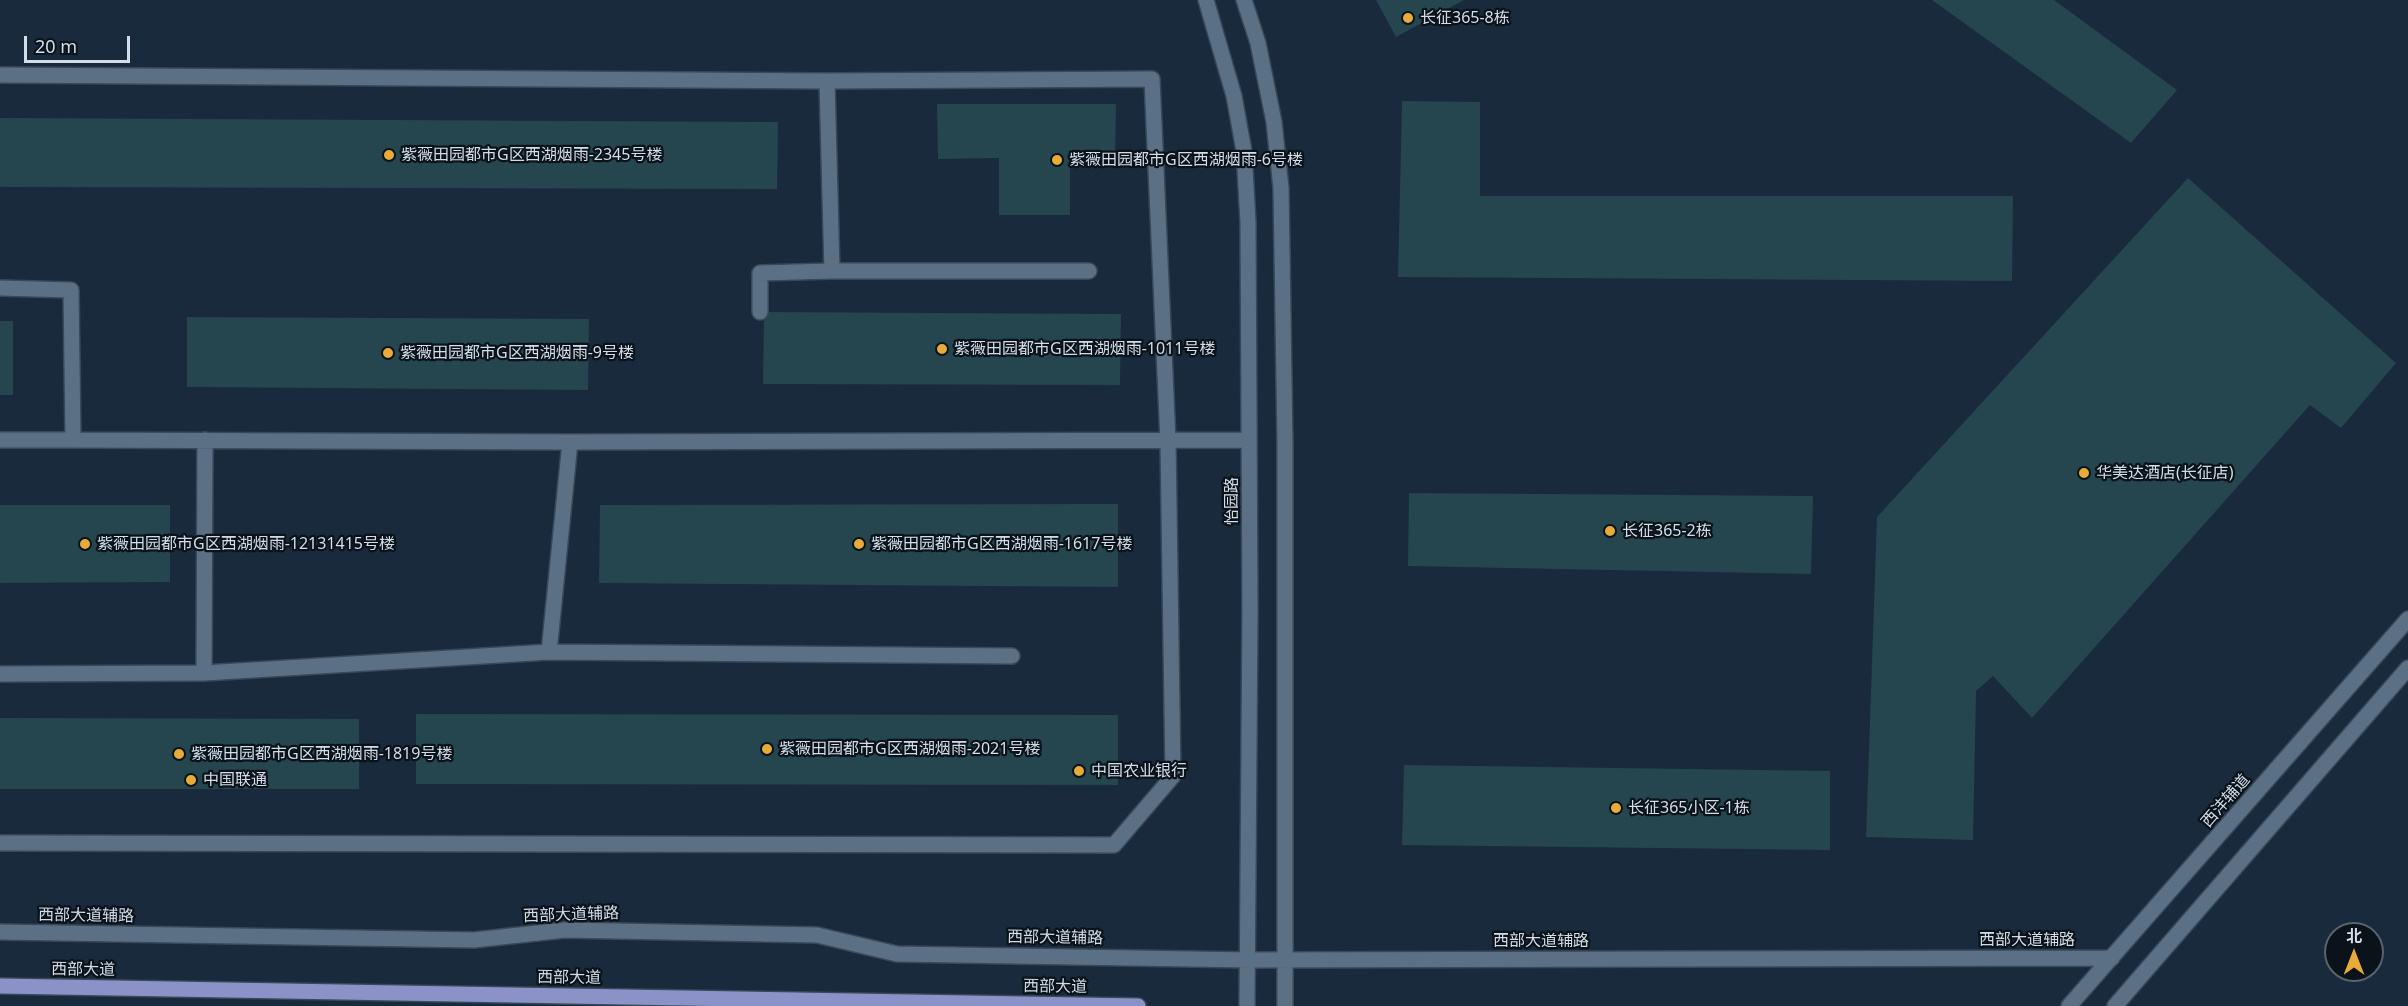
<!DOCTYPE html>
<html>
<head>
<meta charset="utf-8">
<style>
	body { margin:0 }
	#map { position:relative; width:2408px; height:1006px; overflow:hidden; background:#182a3c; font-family:"Noto Sans","Noto Sans SC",sans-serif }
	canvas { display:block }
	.north { position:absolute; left:2324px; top:922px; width:60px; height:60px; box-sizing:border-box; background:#0a121a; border:2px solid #5a636d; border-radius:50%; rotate:0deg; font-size:16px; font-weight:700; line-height:24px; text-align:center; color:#d2dde9 }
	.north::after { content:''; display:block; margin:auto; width:21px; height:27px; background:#e8ab37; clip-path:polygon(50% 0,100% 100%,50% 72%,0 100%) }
	.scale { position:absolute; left:24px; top:36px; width:106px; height:27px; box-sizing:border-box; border:3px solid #d2dde9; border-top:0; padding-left:8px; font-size:18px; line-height:21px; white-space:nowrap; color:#d2dde9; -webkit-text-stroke:4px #0a121a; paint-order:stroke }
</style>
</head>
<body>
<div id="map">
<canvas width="2408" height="1006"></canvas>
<div class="north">北</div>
<div class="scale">20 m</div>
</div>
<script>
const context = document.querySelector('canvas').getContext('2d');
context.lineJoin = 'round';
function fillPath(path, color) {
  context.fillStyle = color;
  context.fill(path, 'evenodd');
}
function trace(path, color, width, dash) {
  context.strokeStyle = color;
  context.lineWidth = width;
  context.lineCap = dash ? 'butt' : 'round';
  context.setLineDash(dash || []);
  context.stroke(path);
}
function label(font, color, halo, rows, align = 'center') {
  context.font = font + ' "Noto Sans","Noto Sans SC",sans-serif';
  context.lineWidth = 4.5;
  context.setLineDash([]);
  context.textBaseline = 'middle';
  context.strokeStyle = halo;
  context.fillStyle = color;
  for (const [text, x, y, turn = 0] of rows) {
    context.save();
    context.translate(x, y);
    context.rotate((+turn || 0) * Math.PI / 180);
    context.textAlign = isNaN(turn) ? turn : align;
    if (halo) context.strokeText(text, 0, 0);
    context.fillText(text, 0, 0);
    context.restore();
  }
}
fillPath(new Path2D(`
	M1376,0H1464L1396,37Z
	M1932,0H2054L2177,90L2131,143Z
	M1402,101L1480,102V196H2013L2012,281L1398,277Z
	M937,104H1116L1115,161L1070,163V215H999V158L938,159Z
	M0,118L778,122L777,189L0,187Z
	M2188,178L2396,363L2341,428L2310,405L2032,718L1993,676L1976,691L1973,840L1866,837L1877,517Z
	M764,312L1121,314L1120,385L763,384Z
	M187,317L589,319L588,390L187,387Z
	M0,321H13V395H0Z
	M1409,493L1813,496L1811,574L1408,566Z
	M1118,504V587L599,583L600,505Z
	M0,505H170V582L0,583Z
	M416,714L1118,715V785L416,784Z
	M0,718L359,719V789H0Z
	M1404,765L1830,771V850L1402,845Z`), '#25464e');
const minor = new Path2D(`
	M1206,0L1234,96L1244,151L1248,222L1250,611L1247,1006
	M1244,0L1258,43L1274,122L1281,188L1285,445V1006
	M0,75L827,81L832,271L760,273V312
	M832,271H1089
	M0,288L71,290L73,440H0
	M73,440L570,442L1249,440
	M549,652L570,442
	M204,673L205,440
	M0,674L204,673L549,652L1012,656
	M0,843L1114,845L1173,776L1168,441L1152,79L827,81
	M0,932L474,940L565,930L817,935L897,954L1249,960L2112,958
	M2069,1006L2408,619
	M2115,1006L2408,668`);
const major = new Path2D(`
	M0,986L1138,1006`);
trace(minor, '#394756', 18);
trace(major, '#394756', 18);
trace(minor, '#5c7085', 15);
trace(major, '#8a92c8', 15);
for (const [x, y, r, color] of [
	[1408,18,6,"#e8ab37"],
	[389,155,6,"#e8ab37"],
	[1057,160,6,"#e8ab37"],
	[942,349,6,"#e8ab37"],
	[388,353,6,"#e8ab37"],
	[2084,473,6,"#e8ab37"],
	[1610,531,6,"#e8ab37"],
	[85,544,6,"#e8ab37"],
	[859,544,6,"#e8ab37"],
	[767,749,6,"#e8ab37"],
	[179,754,6,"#e8ab37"],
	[1079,771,6,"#e8ab37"],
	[191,780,6,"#e8ab37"],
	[1616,808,6,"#e8ab37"]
]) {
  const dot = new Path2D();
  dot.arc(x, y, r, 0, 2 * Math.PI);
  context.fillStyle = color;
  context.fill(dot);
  trace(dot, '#0a121a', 2);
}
label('16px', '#d2dde9', '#0a121a', [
	["长征365-8栋",1420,18],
	["紫薇田园都市G区西湖烟雨-2345号楼",401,155],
	["紫薇田园都市G区西湖烟雨-6号楼",1069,160],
	["紫薇田园都市G区西湖烟雨-1011号楼",954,349],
	["紫薇田园都市G区西湖烟雨-9号楼",400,353],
	["华美达酒店(长征店)",2096,473],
	["长征365-2栋",1622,531],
	["紫薇田园都市G区西湖烟雨-12131415号楼",97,544],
	["紫薇田园都市G区西湖烟雨-1617号楼",871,544],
	["紫薇田园都市G区西湖烟雨-2021号楼",779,749],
	["紫薇田园都市G区西湖烟雨-1819号楼",191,754],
	["中国农业银行",1091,771],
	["中国联通",203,780],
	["长征365小区-1栋",1628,808]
], 'left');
label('16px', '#d2dde9', '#0a121a', [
	["怡园路",1232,501,-90],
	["西沣辅道",2226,801,-49],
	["西部大道辅路",571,915,-2],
	["西部大道辅路",86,916,1],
	["西部大道辅路",1055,938,1],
	["西部大道辅路",2027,940],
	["西部大道辅路",1541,941],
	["西部大道",83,970,1],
	["西部大道",569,978,1],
	["西部大道",1055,987,1]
]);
</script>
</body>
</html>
